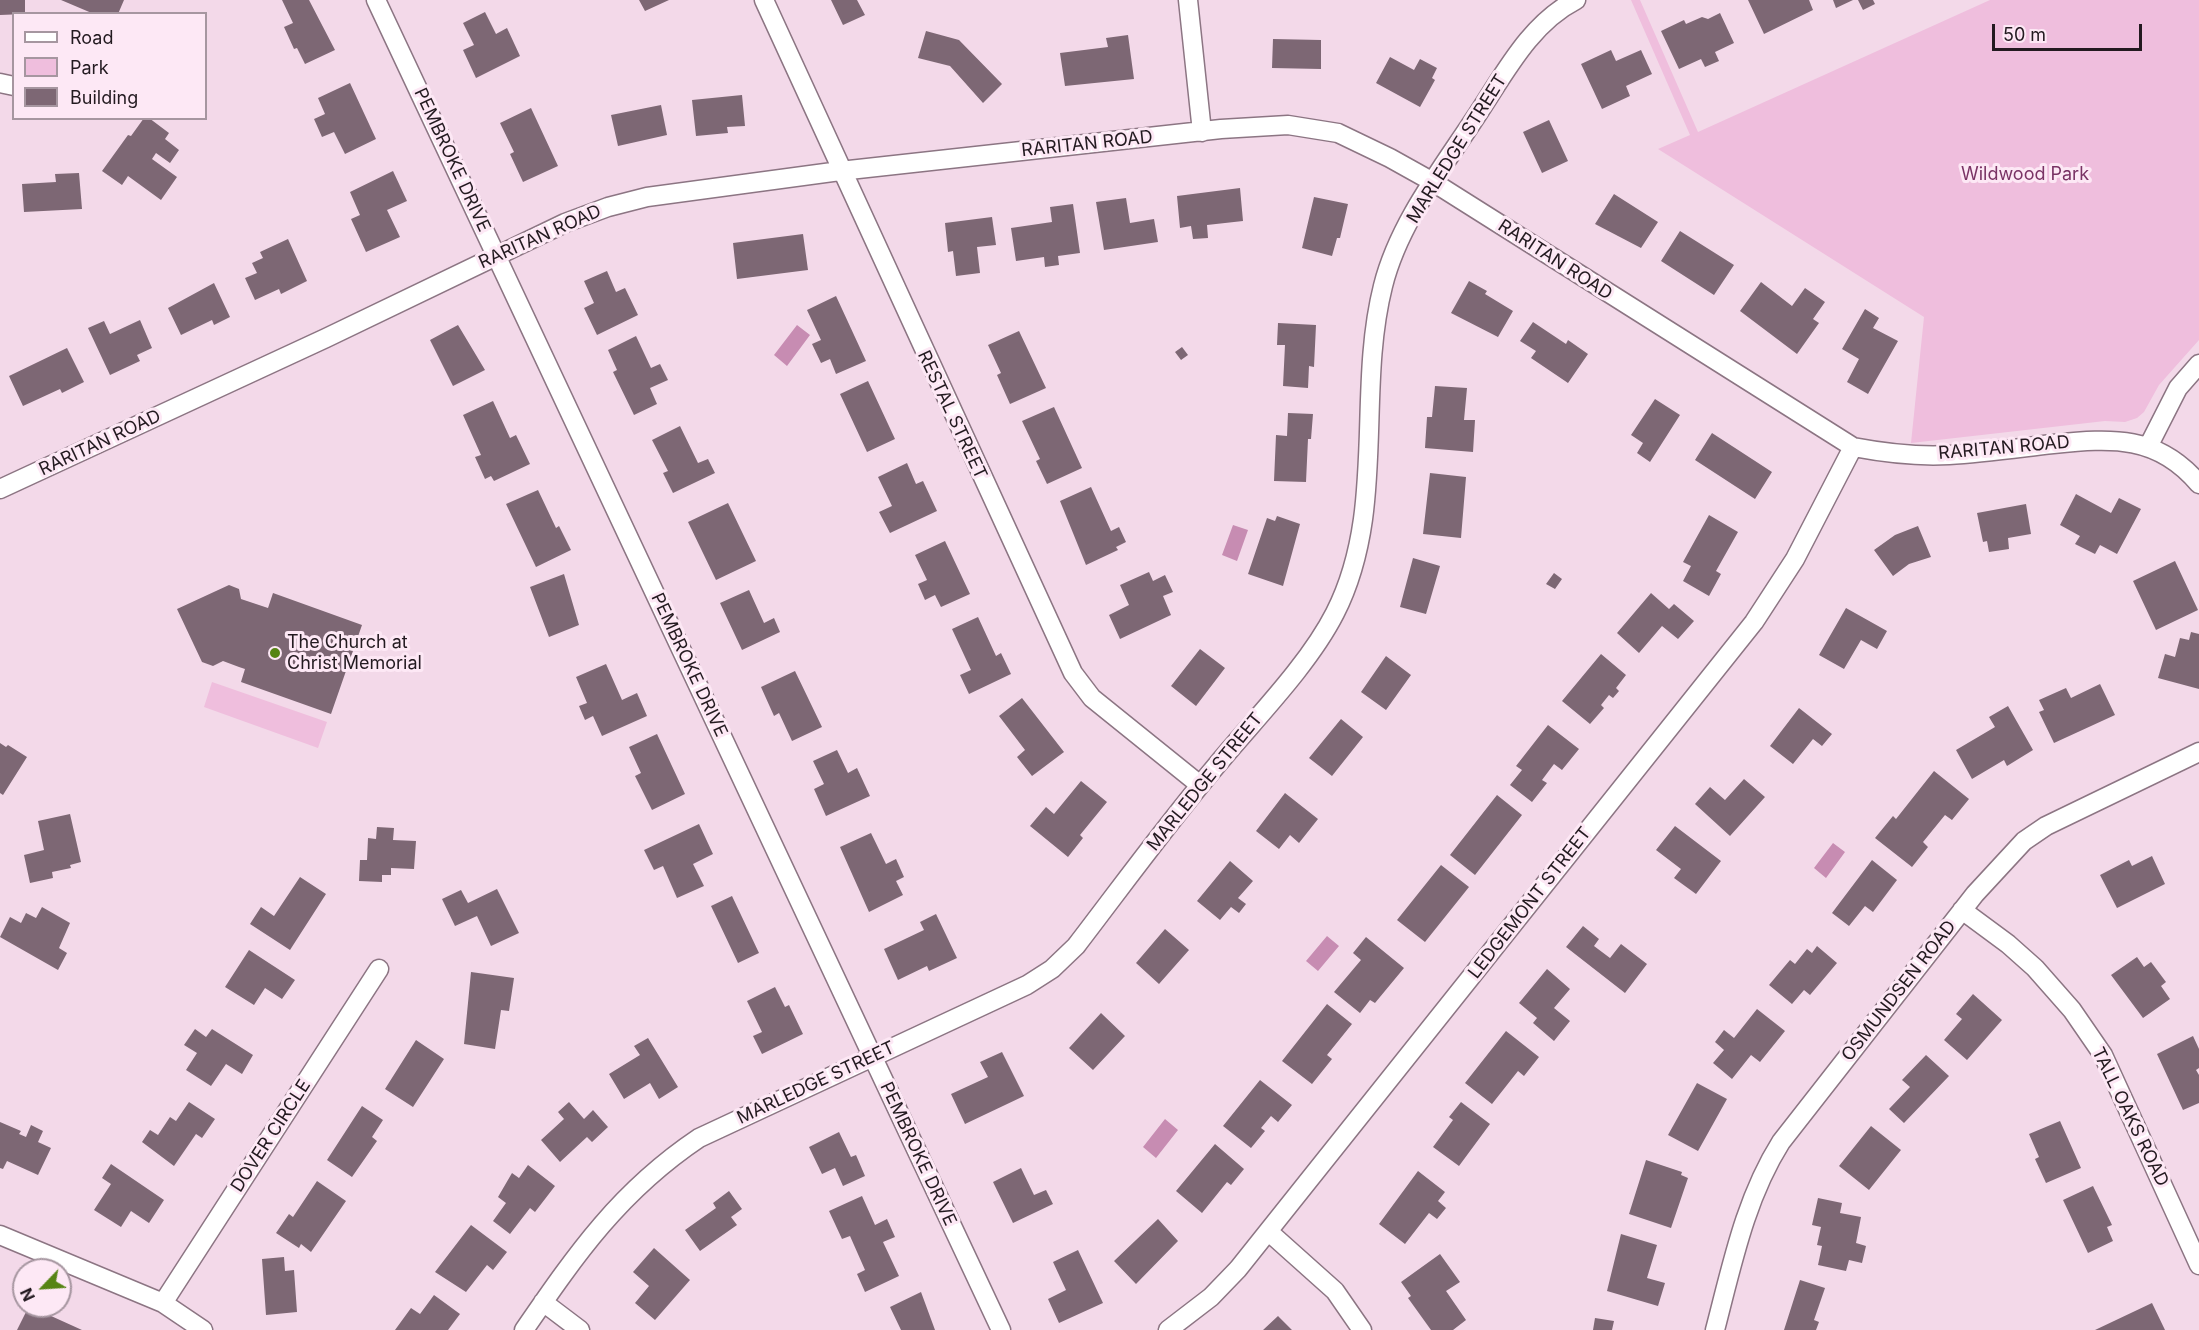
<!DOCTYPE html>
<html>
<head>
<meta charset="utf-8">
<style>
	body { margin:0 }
	#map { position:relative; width:2199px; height:1330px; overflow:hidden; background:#f3d9e9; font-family:Inter,sans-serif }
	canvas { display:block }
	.legend { position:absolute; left:12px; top:12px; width:195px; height:108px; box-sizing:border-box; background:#fde8f5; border:2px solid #a696a0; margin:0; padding:8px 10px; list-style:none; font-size:18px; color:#231a20 }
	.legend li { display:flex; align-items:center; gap:12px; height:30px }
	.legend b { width:30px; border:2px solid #a696a0 }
	.north { position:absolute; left:12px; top:1258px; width:60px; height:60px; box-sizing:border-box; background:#fde8f5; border:2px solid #a696a0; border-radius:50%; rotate:245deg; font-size:16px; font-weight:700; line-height:24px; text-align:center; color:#231a20 }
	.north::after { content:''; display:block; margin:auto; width:21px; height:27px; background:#568414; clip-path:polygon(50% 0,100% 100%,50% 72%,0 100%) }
	.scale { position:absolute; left:1992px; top:24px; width:150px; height:27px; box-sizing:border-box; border:3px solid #231a20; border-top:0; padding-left:8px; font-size:18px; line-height:21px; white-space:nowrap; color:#231a20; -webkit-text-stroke:4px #fde8f5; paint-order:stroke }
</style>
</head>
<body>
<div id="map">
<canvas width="2199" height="1330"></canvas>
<ul class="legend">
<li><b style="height:8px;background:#fff"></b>Road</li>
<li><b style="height:16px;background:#efbedd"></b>Park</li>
<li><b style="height:16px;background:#7d6774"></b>Building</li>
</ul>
<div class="north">N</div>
<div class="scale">50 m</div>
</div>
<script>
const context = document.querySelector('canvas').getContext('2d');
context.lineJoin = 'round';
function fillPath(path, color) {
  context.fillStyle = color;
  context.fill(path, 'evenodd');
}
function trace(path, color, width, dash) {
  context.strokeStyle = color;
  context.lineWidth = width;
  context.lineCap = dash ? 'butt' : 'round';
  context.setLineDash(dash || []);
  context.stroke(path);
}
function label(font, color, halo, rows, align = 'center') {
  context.font = font + ' Inter,sans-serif';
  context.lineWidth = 6;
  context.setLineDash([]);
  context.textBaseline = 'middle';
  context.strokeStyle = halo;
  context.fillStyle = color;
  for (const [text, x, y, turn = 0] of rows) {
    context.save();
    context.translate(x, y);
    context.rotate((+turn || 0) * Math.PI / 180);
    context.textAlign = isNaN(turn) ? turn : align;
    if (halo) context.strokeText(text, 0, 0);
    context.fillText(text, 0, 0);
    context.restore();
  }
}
fillPath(new Path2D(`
	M1631,0H1640L1698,132L1990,0H2199V340L2159,385L2144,412L2137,418L2125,422L2105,421L1911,443L1924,317L1658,149L1690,135Z
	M212,682L327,722L318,748L204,707Z`), '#efbedd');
fillPath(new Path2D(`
	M797,325L810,335L787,366L774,355Z
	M1233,525L1248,530L1237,561L1222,555Z
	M1833,843L1845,852L1826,878L1814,868Z
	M1327,936L1339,946L1318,971L1306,961Z
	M1165,1119L1178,1130L1156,1158L1143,1147Z`), '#c78cb2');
fillPath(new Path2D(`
	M0,0H25V14L0,15Z
	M61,0H124L118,14H94Z
	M282,0H309L335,50L305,64L297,48L294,49L284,27L293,23Z
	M639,0H669L645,11Z
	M831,0H857L865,15L843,25Z
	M1748,0H1809L1813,10L1764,34Z
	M1833,0H1853L1836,8Z
	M1858,0H1873L1875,4L1863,10Z
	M485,12L496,34L507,28L520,56L476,78L463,50L474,45L463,23Z
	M1720,13L1734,43L1715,52L1719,61L1705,67L1701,59L1679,69L1661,31L1684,20L1686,24L1702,17L1708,19Z
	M926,31L959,40L1002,84L983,103L950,66L918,58Z
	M1128,35L1134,79L1065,86L1060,53L1108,47L1106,38Z
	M1273,39L1321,40V69L1272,68Z
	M1611,50L1616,61L1641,50L1652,74L1626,86L1630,96L1602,109L1581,64Z
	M1390,57L1414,70L1420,59L1437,68L1432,78L1435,80L1420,107L1376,83Z
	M350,83L376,139L345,154L334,132L322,137L314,119L325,114L318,98Z
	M742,95L745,126L727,127L728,133L696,136L692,100Z
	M661,105L667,135L618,146L611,115Z
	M531,108L558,166L523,182L510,154L514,152L500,123Z
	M144,118H149L169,133L165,139L179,150L170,163L156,153L152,159L177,177L161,200L128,176L122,185L102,171L128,135L131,136Z
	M1549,120L1568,161L1542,173L1523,132Z
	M393,171L407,201L387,210L400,237L366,252L351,219L360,215L350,192Z
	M79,173L82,209L24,212L22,184L56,182L55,174Z
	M1240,188L1243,221L1207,225L1208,238L1193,239L1191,226L1180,228L1177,196Z
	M1614,194L1658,222L1641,248L1595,224Z
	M1314,197L1348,204L1340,238H1337L1332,256L1302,248Z
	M1126,198L1130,223L1154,219L1158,242L1104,250L1096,202Z
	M1073,204L1080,253L1058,256L1059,265L1045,267L1044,257L1016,261L1011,228L1052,222L1050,207Z
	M992,217L996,245L977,247L980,273L956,276L953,251L948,252L945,223Z
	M1680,231L1734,265L1714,295L1661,261Z
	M803,234L808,270L737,279L733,243Z
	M288,239L307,281L281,294L279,289L255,300L245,278L257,273L252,263L263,258L260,252Z
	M607,271L616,292L625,288L638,315L597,335L584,308L594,303L584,281Z
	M1469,281L1487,291L1485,294L1513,311L1498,337L1451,313Z
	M1761,282L1792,306L1805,288L1825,302L1813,319L1819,323L1797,354L1740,311Z
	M214,283L230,317L214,325L212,320L181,335L168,308Z
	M836,296L866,361L836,374L830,359L821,363L812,344L821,340L807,310Z
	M1865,309L1879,318L1873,328L1898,341L1868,394L1847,382L1859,359L1842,349Z
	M140,320L152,348L137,355L140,361L110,375L88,328L104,321L110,334Z
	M1533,322L1566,344L1568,340L1588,354L1568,383L1531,358L1536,351L1520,341Z
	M1278,323L1316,325L1314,367L1309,366L1308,388L1283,386L1285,345H1277Z
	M458,325L485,370L453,386L430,340Z
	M1019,331L1046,388L1010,404L997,375L1001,373L988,345Z
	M636,336L651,368L660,364L668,380L650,388L657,404L634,415L613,372L617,370L608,350Z
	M1182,347L1188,355L1181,360L1175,352Z
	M67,348L84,382L62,393L60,389L23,406L9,376Z
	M868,381L895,439L867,452L840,394Z
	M1435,386L1467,388L1464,420H1475L1473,452L1425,448L1427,417H1432Z
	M1655,399L1680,415L1650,462L1637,453L1643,443L1631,435Z
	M493,401L510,438L516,435L530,464L494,481L491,476L485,479L475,457L481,455L463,415Z
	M1054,407L1082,468L1047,484L1036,461L1040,459L1022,421Z
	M1288,413L1313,414L1311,439H1308L1306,482L1274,481L1276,435L1287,436Z
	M680,426L698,463L708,459L715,473L673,493L663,473L668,471L652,440Z
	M1712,433L1772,472L1755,499L1695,460Z
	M907,463L916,484L923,481L937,511L890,533L879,512L892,506L878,477Z
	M1430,473L1466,477L1461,538L1423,534Z
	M1091,487L1111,531L1119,527L1126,542L1116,547L1118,550L1086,565L1060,501Z
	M538,490L556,528L559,526L571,550L536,567L506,504Z
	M2076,494L2111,513L2119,498L2141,509L2117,554L2100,545L2095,554L2075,544L2080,536L2060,525Z
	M728,503L756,561L716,580L688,522Z
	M2026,504L2031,534L2008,538L2009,549L1989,552L1987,541L1983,542L1977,513Z
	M1709,515L1738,532L1716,571L1721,574L1709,596L1683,581L1691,566L1683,562Z
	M1277,516L1300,524L1283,586L1248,574L1267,518L1275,521Z
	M1918,526L1931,557L1909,564L1893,576L1874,550L1895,535Z
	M945,541L970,594L941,607L935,595L925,600L918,584L927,580L915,555Z
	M1413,558L1440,566L1426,614L1400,607Z
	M2175,561L2198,610L2156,630L2133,581Z
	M1149,572L1153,581L1165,575L1173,592L1163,596L1171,615L1120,639L1109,615L1129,605L1120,585Z
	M1554,573L1562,579L1555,589L1546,584Z
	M564,574L579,625L549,637L530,587Z
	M229,585L239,589L241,599L268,608L273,593L362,625L331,714L241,682L245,669L239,667L223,661L213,666L202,662L177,609Z
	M749,590L764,623L774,618L780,632L742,650L720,603Z
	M1651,593L1669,609L1674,604L1694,621L1678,639L1662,626L1639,653L1617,633Z
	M1846,608L1887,631L1877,649L1861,640L1844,669L1819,655Z
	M978,617L996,656L1001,653L1011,674L969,694L960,675L971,670L952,629Z
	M2191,632L2199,634V689L2158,678L2165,654L2175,657L2180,638L2189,640Z
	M1200,649L1225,668L1196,706L1171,686Z
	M1601,654L1626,675L1616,688L1619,691L1613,698L1609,695L1601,705L1604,708L1590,724L1562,701Z
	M1386,656L1411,675L1386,710L1361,692Z
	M606,664L622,700L637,693L647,716L602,736L593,716L585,720L579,706L587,703L576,677Z
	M795,671L822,727L792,741L779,713L774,716L761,687Z
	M2100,684L2115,715L2054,743L2039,712L2044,710L2039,700L2066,688L2071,698Z
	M1022,698L1064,752L1032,776L1017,757L1025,750L999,716Z
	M2008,706L2033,750L2007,766L2004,760L1972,779L1956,750L1995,727L1989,717Z
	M1799,708L1832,734L1822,746L1813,739L1793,764L1770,746Z
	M1341,719L1363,737L1332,776L1309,758Z
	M1548,725L1579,749L1562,770L1554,764L1542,780L1547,783L1532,802L1510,785L1522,770L1516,766Z
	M657,734L685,794L652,810L635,776L641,773L629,747Z
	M0,743L6,747L8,745L27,757L3,795L0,793Z
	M837,750L848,773L857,768L870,796L826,816L814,789L824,784L813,761Z
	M1934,771L1969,799L1952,820L1945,815L1923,842L1928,847L1912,867L1875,838L1893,816L1896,819Z
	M1744,779L1765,797L1730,836L1695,804L1710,787L1725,800Z
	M1081,781L1107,802L1080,835L1083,838L1068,857L1030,826L1046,807L1054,814Z
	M1285,793L1318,819L1299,843L1290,835L1279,849L1256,831Z
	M1497,795L1522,815L1475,875L1450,855Z
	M70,814L81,862L70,865L71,868L52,872L53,878L30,883L24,855L44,850L38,821Z
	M699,824L713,854L693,864L704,886L677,898L663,866L654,870L644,850Z
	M1675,826L1721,861L1696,894L1674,878L1681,869L1656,850Z
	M377,827L394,828L393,840L416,841L414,869L391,868V875H382V882L359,881L360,860H367L368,838L376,839Z
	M871,833L886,864L896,859L904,877L896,881L903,895L869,912L840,847Z
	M2152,856L2165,884L2117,908L2100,875L2129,860L2132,866Z
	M1872,860L1897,880L1873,912L1865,906L1849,926L1832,913Z
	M1230,861L1253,881L1238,898L1246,904L1239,913L1231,907L1220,920L1197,901Z
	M1441,865L1469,887L1425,942L1397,920Z
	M300,877L326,894L290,950L250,924L261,907L274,916Z
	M497,889L519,933L491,946L477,916L455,926L442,899L461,890L468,903Z
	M732,896L759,953L738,963L711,906Z
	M42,907L70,923L59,948L67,953L58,970L0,937L10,917L21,923L26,913L36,918Z
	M936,914L957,958L929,971L927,966L898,980L884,949L924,930L920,922Z
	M1583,926L1599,939L1594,946L1610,958L1621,944L1647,964L1625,993L1566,947Z
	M1165,929L1189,950L1159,984L1136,963Z
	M1366,937L1404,968L1375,1003L1370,1000L1360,1013L1334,992L1361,960L1353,953Z
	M1817,946L1837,963L1810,995L1804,990L1792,1004L1769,985L1790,960L1795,964L1807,949L1812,953Z
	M249,950L295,980L282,999L265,988L254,1005L225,987Z
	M2137,957L2144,967L2151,962L2166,982L2161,986L2170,999L2143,1018L2111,975Z
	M1547,969L1570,989L1554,1008L1570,1021L1554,1041L1533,1023L1537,1018L1519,1003Z
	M471,972L514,978L509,1011L501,1010L495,1049L464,1044Z
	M775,987L785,1007L789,1005L803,1034L762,1054L753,1036L762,1032L747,1001Z
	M1973,994L2002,1020L1967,1060L1944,1040L1962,1019L1956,1014Z
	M1327,1004L1352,1024L1327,1055L1332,1059L1312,1084L1282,1061Z
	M1757,1009L1785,1031L1760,1062L1751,1055L1732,1079L1713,1063L1724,1050L1715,1042L1724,1030L1734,1038Z
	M1101,1013L1125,1036L1093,1070L1069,1048Z
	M195,1029L206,1037L212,1029L253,1055L242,1074L226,1064L211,1086L186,1070L197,1053L184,1045Z
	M1506,1031L1539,1057L1524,1076L1518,1071L1492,1104L1465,1083Z
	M2193,1036L2199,1049V1068L2196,1070L2199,1075V1103L2183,1110L2157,1054Z
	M648,1038L678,1087L659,1099L650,1083L624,1099L609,1074L640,1055L634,1046Z
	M416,1040L444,1059L413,1107L385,1089Z
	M1002,1052L1024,1096L965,1124L951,1094L988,1077L980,1062Z
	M1926,1055L1949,1076L1904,1123L1889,1109L1910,1087L1902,1080Z
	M1260,1080L1292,1105L1278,1122L1271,1116L1261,1128L1265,1131L1251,1148L1223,1126Z
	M1697,1083L1727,1099L1698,1151L1668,1135Z
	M189,1102L215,1119L202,1138L196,1134L174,1166L142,1142L150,1130L158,1135L170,1117L176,1121Z
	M569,1102L584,1119L593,1110L608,1127L592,1142L587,1137L560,1162L541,1140L564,1119L558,1112Z
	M1461,1102L1490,1124L1459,1166L1433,1147L1453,1120L1449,1117Z
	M362,1106L383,1120L372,1137L377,1141L352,1177L327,1160Z
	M2060,1121L2081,1168L2046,1183L2035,1159L2039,1157L2029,1134Z
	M0,1122L21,1131L19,1134L26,1137L31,1125L43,1131L38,1142L51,1148L38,1175L7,1161L3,1169L0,1168Z
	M1871,1126L1901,1150L1869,1190L1839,1166Z
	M839,1132L851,1157L856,1155L865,1176L843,1186L835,1168L822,1174L809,1147Z
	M1215,1144L1244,1169L1231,1185L1227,1182L1202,1213L1176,1191Z
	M1646,1160L1682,1172L1681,1175L1688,1178L1671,1228L1629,1214Z
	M111,1164L164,1200L149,1223L131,1211L121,1227L94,1210L111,1184L102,1178Z
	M528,1165L555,1186L535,1212L530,1208L510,1234L493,1221L506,1203L498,1197L512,1173L519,1178Z
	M1021,1168L1034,1195L1046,1190L1053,1204L1013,1223L993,1182Z
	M1418,1171L1445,1192L1438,1201L1446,1208L1437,1219L1429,1213L1405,1244L1379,1224Z
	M317,1181L346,1201L311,1252L301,1244L299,1248L276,1233L289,1214L293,1217Z
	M2093,1186L2112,1225L2107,1227L2113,1241L2088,1253L2063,1200Z
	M729,1191L742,1209L731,1217L737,1225L700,1251L685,1230L716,1208L713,1203Z
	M862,1196L875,1225L887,1219L895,1237L883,1242L899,1276L865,1292L857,1274L865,1270L850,1236L842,1239L829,1211Z
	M1818,1198L1842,1203L1840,1213L1861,1217L1856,1243L1866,1246L1862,1263L1849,1260L1846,1271L1818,1265L1822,1246L1817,1245L1821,1227L1812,1225Z
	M1158,1219L1178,1241L1136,1284L1114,1261Z
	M471,1225L507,1252L493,1270L487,1265L466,1292L435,1272Z
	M1621,1234L1657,1245L1647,1278L1665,1283L1658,1306L1607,1291Z
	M654,1248L690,1280L655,1320L635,1303L649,1286L633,1272Z
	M1078,1250L1103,1303L1059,1323L1048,1299L1066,1290L1053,1262Z
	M1440,1254L1460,1282L1446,1291L1466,1320L1453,1330H1431L1408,1298L1411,1296L1401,1282Z
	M284,1257L285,1271L294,1270L297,1312L266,1315L262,1259Z
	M1800,1280L1825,1288L1814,1320L1819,1322L1816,1330H1784Z
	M921,1292L935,1330H901L890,1307Z
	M434,1295L460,1314L448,1330H395L411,1308L420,1314Z
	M2152,1303L2165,1330H2095Z
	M29,1306L82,1330H17Z
	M1278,1316L1292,1330H1263Z
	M1595,1318L1614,1321L1612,1330H1593Z`), '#7d6774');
const minor = new Path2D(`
	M376,0L1001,1330
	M764,0L1073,673L1092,698L1200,785
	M1188,0L1202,132
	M0,83L14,86
	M2148,447L2178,388L2199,364
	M0,489L326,338L565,223L608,207L647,197L840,171L1221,129L1288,125L1338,133L1390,158L1433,182L1853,447C1885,453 1916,457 1949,455C1984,453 2018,448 2053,444C2112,438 2158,435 2199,484
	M1962,910L2008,944L2035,968L2072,1010L2103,1055L2199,1265
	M1269,1232L1335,1291L1362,1330
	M0,1235L163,1303L203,1330
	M543,1302L580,1330
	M163,1303L379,969
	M524,1330C577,1253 620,1191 699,1138L1027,985L1052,969L1076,946C1122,886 1167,824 1216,766C1254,720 1308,666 1335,613C1387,511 1356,393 1383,286C1399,222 1444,166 1479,112C1506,71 1531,23 1576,0
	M1168,1330L1211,1297L1238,1269L1754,622L1795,559L1853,447
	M1715,1330C1732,1265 1745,1199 1781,1142L1975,894L2024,841L2046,826L2199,752`);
trace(minor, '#8c7583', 21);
trace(minor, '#fff', 18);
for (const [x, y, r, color] of [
	[275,653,6,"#568414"]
]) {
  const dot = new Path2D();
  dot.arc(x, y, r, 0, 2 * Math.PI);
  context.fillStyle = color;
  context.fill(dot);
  trace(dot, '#fde8f5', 2);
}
label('18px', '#231a20', '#fde8f5', [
	["RARITAN ROAD",1087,144,-6],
	["MARLEDGE STREET",1457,149,-58],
	["PEMBROKE DRIVE",452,160,65],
	["RARITAN ROAD",540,237,-24],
	["RARITAN ROAD",1555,260,33],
	["RESTAL STREET",952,415,65],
	["RARITAN ROAD",100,443,-25],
	["RARITAN ROAD",2004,448,-5],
	["PEMBROKE DRIVE",689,665,65],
	["MARLEDGE STREET",1205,782,-51],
	["LEDGEMONT STREET",1530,903,-52],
	["OSMUNDSEN ROAD",1899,991,-52],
	["MARLEDGE STREET",816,1083,-25],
	["TALL OAKS ROAD",2130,1117,64],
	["DOVER CIRCLE",271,1136,-57],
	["PEMBROKE DRIVE",918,1154,65]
]);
label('18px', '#7a3365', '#fde8f5', [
	["Wildwood Park",2025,175]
]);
label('18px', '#231a20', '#fde8f5', [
	["The Church at",287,643],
	["Christ Memorial",287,664]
], 'left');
</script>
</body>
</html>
